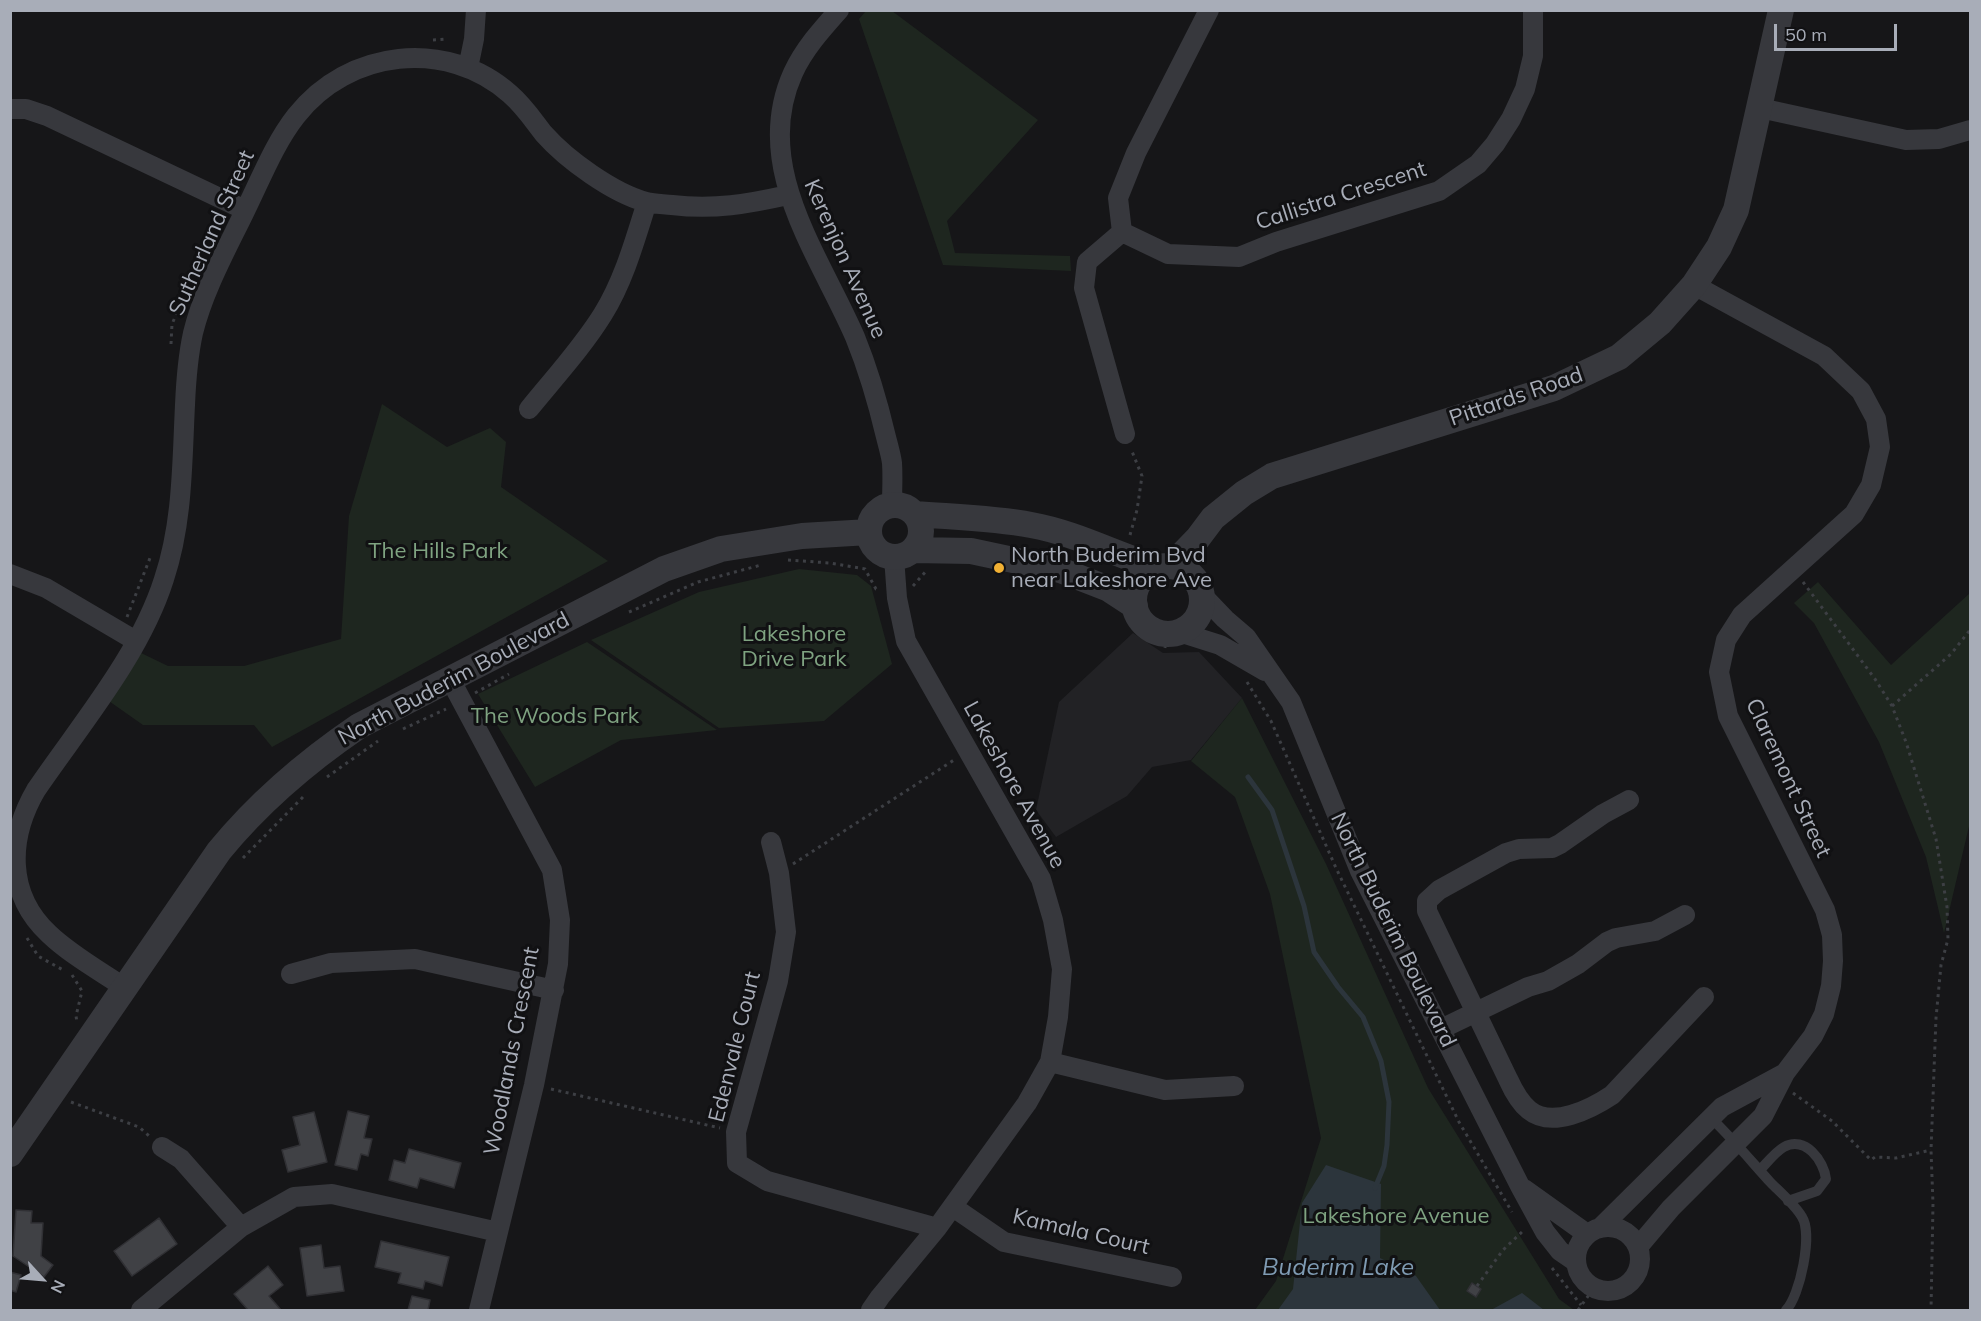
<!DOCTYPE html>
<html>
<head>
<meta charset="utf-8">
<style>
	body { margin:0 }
	#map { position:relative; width:1981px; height:1321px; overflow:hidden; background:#161618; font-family:Mulish,sans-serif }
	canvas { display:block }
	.frame { position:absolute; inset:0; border:12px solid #a8adb8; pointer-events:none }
	.north { position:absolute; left:12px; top:1249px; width:60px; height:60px; -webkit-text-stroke:4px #111113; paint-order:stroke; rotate:116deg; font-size:16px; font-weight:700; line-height:24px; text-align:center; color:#a8adb8 }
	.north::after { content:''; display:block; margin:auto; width:21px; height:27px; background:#a8adb8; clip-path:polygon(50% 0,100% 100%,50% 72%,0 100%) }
	.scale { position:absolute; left:1774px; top:24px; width:123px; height:27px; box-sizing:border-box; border:3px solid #a8adb8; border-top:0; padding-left:8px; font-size:18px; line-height:21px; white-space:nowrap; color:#a8adb8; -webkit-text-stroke:4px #111113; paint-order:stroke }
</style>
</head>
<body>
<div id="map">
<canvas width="1981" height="1321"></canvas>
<div class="frame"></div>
<div class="north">N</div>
<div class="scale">50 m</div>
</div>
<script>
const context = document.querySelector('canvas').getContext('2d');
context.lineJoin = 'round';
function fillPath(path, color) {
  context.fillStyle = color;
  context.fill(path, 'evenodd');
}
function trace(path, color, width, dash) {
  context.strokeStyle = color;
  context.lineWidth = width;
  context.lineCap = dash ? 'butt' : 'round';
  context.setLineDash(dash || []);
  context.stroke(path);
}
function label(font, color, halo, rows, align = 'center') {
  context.font = font + ' Mulish,sans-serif';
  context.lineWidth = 6;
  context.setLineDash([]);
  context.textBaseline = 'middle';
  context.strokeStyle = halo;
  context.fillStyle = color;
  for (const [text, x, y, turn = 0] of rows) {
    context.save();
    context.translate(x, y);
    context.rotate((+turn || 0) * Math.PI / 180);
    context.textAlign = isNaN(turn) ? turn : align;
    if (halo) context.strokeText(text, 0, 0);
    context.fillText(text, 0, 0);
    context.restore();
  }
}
fillPath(new Path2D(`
	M1133,633L1163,653L1199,652L1242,698L1191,760L1152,767L1127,796L1056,837L1036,810L1059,702Z`), '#222225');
fillPath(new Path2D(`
	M866,11H892L1038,120L947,221L955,253L1070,256L1071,271L943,265L859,19Z
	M382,404L447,447L490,428L506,442L501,487L608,561L272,747L254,725H143L106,699L139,652L168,666H244L341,639L349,516Z
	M799,569L857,575L871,586L892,664L824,721L719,728L591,640L699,592Z
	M1818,582L1891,665L1970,593V822L1944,933L1926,857L1879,742L1814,623L1794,603Z
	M587,642L717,730L621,740L535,787L478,694Z
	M1242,698L1326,864L1428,1088L1559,1299L1574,1310H1255L1276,1281L1321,1138L1270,894L1235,797L1191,761Z`), '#1e261f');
fillPath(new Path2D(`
	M1326,1165L1381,1184L1380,1258L1416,1276L1440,1310H1278L1293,1289L1302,1203Z
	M1522,1293L1544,1310H1491Z`), '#2c353c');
trace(new Path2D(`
	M1248,777L1272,810L1304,906L1314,952L1338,987L1363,1017L1381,1061L1389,1102L1387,1145L1384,1166L1375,1188`), '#2c353c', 5);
const building = new Path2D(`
	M348,1111L369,1116L364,1138L372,1139L368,1156L361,1154L357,1170L335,1165Z
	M314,1112L327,1162L288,1172L282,1150L300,1145L293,1117Z
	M409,1149L461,1163L454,1188L420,1178L417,1188L389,1180L394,1160L405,1163Z
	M16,1210L32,1211L31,1223H43L41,1256L53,1265L44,1277L13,1256Z
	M159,1218L177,1244L132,1276L114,1251Z
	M381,1241L449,1257L442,1286L425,1281L423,1289L398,1283L401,1273L375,1267Z
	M321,1245L324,1268L340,1266L344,1291L307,1296L300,1248Z
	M268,1266L283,1285L269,1296L281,1310H248L234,1294Z
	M10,1272L21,1275L16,1292L10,1290Z
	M1472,1283L1481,1289L1476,1297L1467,1291Z
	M412,1296L430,1300L428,1310H408Z`);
fillPath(building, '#404145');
trace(building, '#303034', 1.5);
trace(new Path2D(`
	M433,40L448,39
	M210,238L216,226
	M171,344L172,324L183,299
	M1130,535L1137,510L1142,476L1131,449
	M788,560L830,563L865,569L876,589H880
	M1803,582L1875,679L1892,706L1906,742L1936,839L1947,907L1948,939L1941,965L1936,1018L1931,1150L1933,1204L1931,1310
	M913,586L927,570
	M629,612L698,582L761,565
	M127,617L150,558
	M1132,627L1152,642L1167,647
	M1247,682L1271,721L1336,868L1459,1122L1512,1212
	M475,693L509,674
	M1892,706L1951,654L1970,630
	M403,729L446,709
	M327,777L378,741
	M243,858L304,796
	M793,864L954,760
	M27,938L38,956L63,970
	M72,975L82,991L76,1016L77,1022
	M551,1089L720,1128
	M1793,1093L1832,1121L1871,1160L1875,1157L1896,1158L1931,1150
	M71,1102L139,1127L149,1136
	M1552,1268L1581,1305
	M1477,1286L1503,1250L1523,1231
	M1578,1310L1594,1288`), '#3d3f44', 3, [3, 4.5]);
trace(new Path2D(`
	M1711,1118C1732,1138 1751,1161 1771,1183C1781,1193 1795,1205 1802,1217C1813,1234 1800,1296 1786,1310
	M1760,1170C1767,1163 1775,1152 1784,1147C1805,1135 1824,1161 1826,1179L1817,1191L1788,1201`), '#37383d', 10);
trace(new Path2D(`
	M839,10C822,29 804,49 793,73C751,166 819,254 855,337C868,369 878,403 886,437C888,445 891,455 892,463C893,477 892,491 892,504
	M468,68L474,39L476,10
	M1760,108L1906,140L1939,139L1970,130
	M10,109H26L47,116L245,210
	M1122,232L1168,254L1239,257L1276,242L1439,191L1478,164L1495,144L1511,119L1525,89L1533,56V10
	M529,409C554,378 582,348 603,314C624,280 635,240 647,202
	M1125,434L1084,288L1087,262L1122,232L1118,198L1136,153L1209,10
	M10,574L46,588L136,641
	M1202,595L1225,619L1246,637L1291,702L1360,871L1520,1186L1545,1232L1560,1251L1576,1262
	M1179,632L1220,645L1265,671
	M450,679L552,870L560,920L558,964L534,1085L479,1310
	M1629,800L1603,814L1560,844L1552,848L1519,849L1506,853L1439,890L1427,901V911L1508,1079C1513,1090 1519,1102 1529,1110C1552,1129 1591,1109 1612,1095L1704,997
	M771,842L779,873L786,932L778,981L736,1132L737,1163L767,1181L937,1228
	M291,974L331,963L415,959L554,990
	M125,988C100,971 71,955 49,934C6,894 8,838 36,790C81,724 140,655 164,579C183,522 182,463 185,405C186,381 188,356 193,333C203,292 225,252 244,213C260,181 274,144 296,116C348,49 447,38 510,94C524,106 533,120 544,134C567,160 613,193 646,202C654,204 664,204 672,205C714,210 748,204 788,195
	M1441,1029L1528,987L1548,981L1578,964L1607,942L1616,938L1655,931L1685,915
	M1050,1062L1165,1090L1234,1086
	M162,1147L181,1159L241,1227
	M1524,1189L1587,1234
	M953,1207L1004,1242L1172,1277
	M1576 1259a32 32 0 1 1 64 0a32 32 0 1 1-64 0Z
	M1601,1227L1722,1107L1785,1073
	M1638,1247L1671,1208L1763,1116L1785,1073L1813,1036L1824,1014L1831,986L1833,961L1832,935L1825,910L1728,716L1719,672L1726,640L1742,615L1854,514L1871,485L1880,447L1876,419L1861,391L1824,356L1694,285
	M141,1310L241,1227L294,1197L332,1194L498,1232
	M871,1310L880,1297L937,1228L1027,1103L1050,1062L1058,1017L1062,969L1053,920L1041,879L906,641L897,598L894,557`), '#37383d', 20);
trace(new Path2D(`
	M869 531a26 26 0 1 1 52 0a26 26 0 1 1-52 0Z
	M916,514C954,517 994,518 1031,525C1076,533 1116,555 1159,568
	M913,550L971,551L1060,570L1109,589L1135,606
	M1171,566L1198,538L1213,518L1244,493L1272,476L1554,388L1619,357L1660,323L1694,285L1719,247L1736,210L1781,10
	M1134 600a34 34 0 1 1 68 0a34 34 0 1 1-68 0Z
	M10,1154L219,851C260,801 306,762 359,726L664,569L721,549L802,536L869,532`), '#37383d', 26);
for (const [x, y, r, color] of [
	[999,568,6,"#f2b134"]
]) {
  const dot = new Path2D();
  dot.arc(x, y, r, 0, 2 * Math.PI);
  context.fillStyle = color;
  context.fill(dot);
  trace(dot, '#111113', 2);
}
label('22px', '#a8adb8', '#111113', [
	["Callistra Crescent",1341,196,-18],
	["Sutherland Street",212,233,-66],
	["Kerenjon Avenue",845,259,66],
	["Pittards Road",1516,397,-19],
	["North Buderim Boulevard",454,679,-28],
	["Claremont Street",1788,778,65],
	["Lakeshore Avenue",1014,785,61],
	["North Buderim Boulevard",1393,930,64],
	["Edenvale Court",735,1047,-76],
	["Woodlands Crescent",512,1051,-79],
	["Kamala Court",1081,1232,13]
]);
label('22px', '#7fa381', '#111113', [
	["The Hills Park",438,551],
	["Lakeshore",794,634],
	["Drive Park",794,659],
	["The Woods Park",555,716],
	["Lakeshore Avenue",1396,1216]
]);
label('22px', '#a8adb8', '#111113', [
	["North Buderim Bvd",1011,555],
	["near Lakeshore Ave",1011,580]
], 'left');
label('italic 24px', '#7f9bb3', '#111113', [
	["Buderim Lake",1338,1268]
]);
</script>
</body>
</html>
